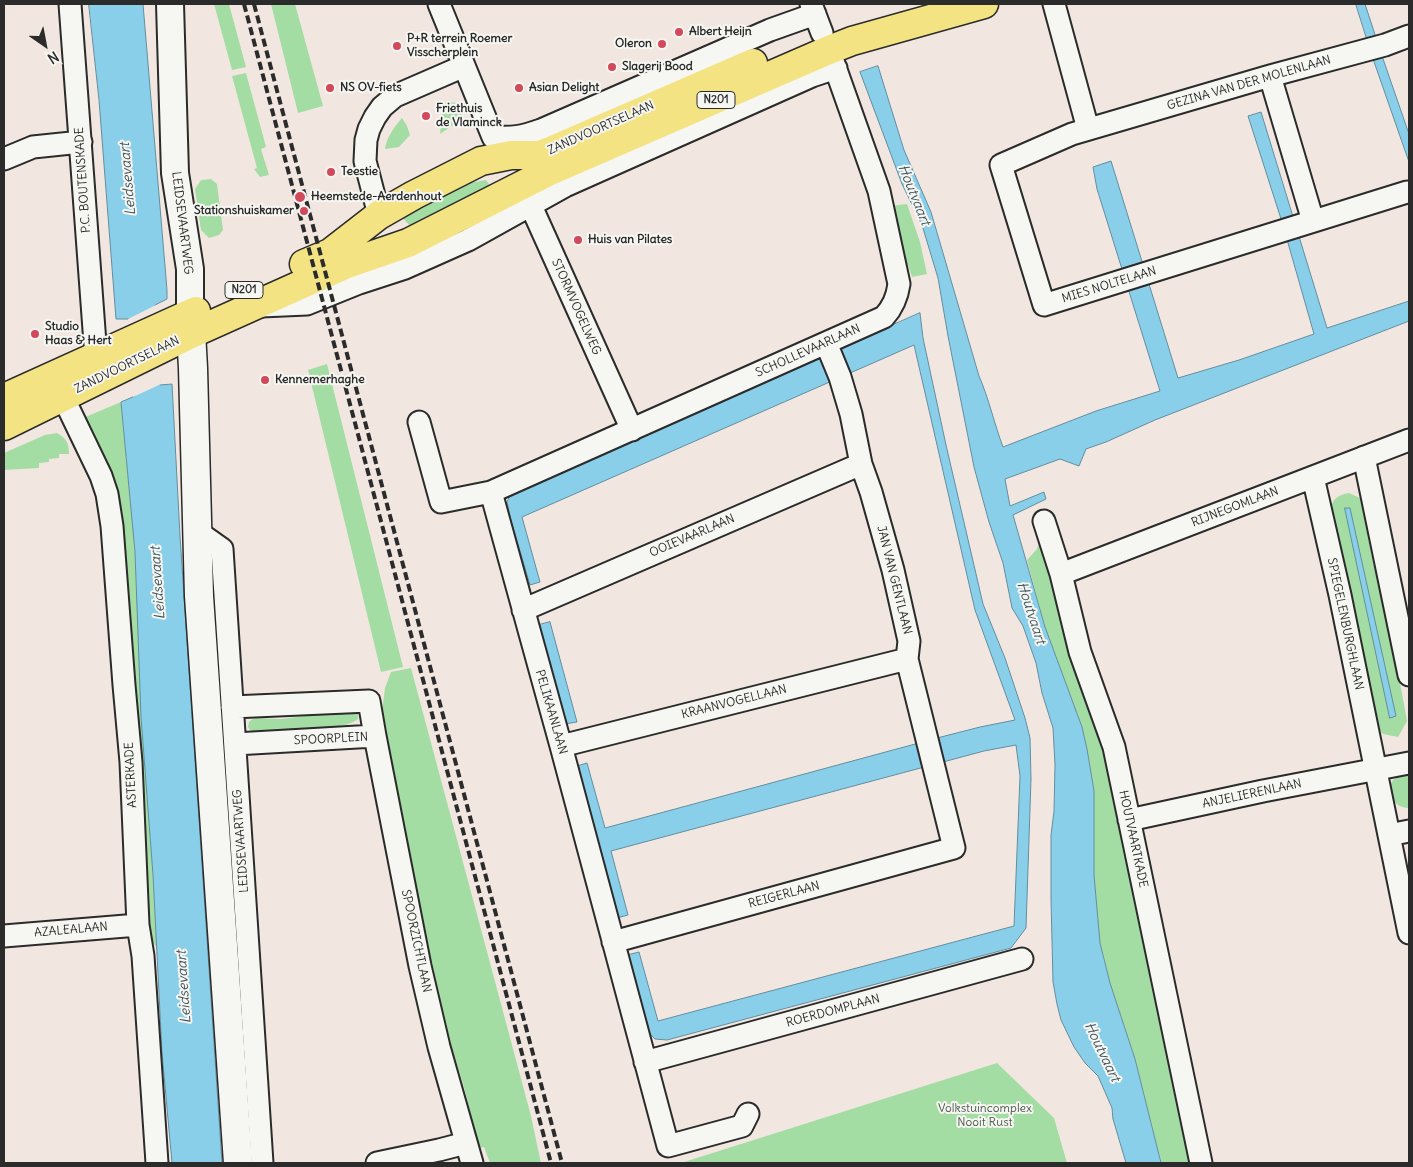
<!DOCTYPE html>
<html>
<head>
<meta charset="utf-8">
<style>
	body { margin:0 }
	#map { position:relative; width:1413px; height:1167px; overflow:hidden; background:#f2e7e0; font-family:Delius,sans-serif }
	canvas { display:block }
	.frame { position:absolute; inset:0; border:5px solid #2b2b2b; pointer-events:none }
	.north { position:absolute; left:20px; top:20px; width:50px; height:50px; -webkit-text-stroke:4px #f6f6f2; paint-order:stroke; rotate:147deg; font-size:14px; font-weight:700; line-height:20px; text-align:center; color:#2b2b2b }
	.north::after { content:''; display:block; margin:auto; width:18px; height:22px; background:#2b2b2b; clip-path:polygon(50% 0,100% 100%,50% 72%,0 100%) }
</style>
</head>
<body>
<div id="map">
<canvas width="1413" height="1167"></canvas>
<div class="frame"></div>
<div class="north">N</div>
</div>
<script>
const context = document.querySelector('canvas').getContext('2d');
context.lineJoin = 'round';
function fillPath(path, color) {
  context.fillStyle = color;
  context.fill(path, 'evenodd');
}
function trace(path, color, width, dash) {
  context.strokeStyle = color;
  context.lineWidth = width;
  context.lineCap = dash ? 'butt' : 'round';
  context.setLineDash(dash || []);
  context.stroke(path);
}
function label(font, color, halo, rows, align = 'center') {
  context.font = font + ' Delius,sans-serif';
  context.lineWidth = 4;
  context.setLineDash([]);
  context.textBaseline = 'middle';
  context.strokeStyle = halo;
  context.fillStyle = color;
  for (const [text, x, y, turn = 0] of rows) {
    context.save();
    context.translate(x, y);
    context.rotate((+turn || 0) * Math.PI / 180);
    context.textAlign = isNaN(turn) ? turn : align;
    if (halo) context.strokeText(text, 0, 0);
    context.fillText(text, 0, 0);
    context.restore();
  }
}
fillPath(new Path2D(`
	M214,4H229L246,67L232,70Z
	M271,4H295L323,106L298,113Z
	M246,73L266,147L261,149L269,175L260,177L254,169L257,168L232,76Z
	M447,102L457,103L463,112C459,122 449,128 440,134L443,105Z
	M402,118L407,126L410,135L399,147L385,149C387,137 394,127 402,118Z
	M211,179L217,184L223,230L219,235L209,238L201,230L195,189L201,180Z
	M486,180L491,187L463,207L410,226L401,216L464,184Z
	M907,204L920,242L927,274L912,277L908,265L900,266L890,206Z
	M327,364L403,667L381,672L308,370Z
	M121,402L135,552L157,949L144,926L148,913L121,510L114,487L83,418Z
	M57,433C66,438 69,443 69,454H59V458L49,459V462L39,463V468L4,470V453L45,435Z
	M1349,493L1360,498L1373,562L1395,655L1407,721L1398,737L1383,734L1380,731L1338,534C1333,516 1322,498 1349,493Z
	M1041,537L1111,761L1194,1163H1161L1135,1059L1110,983L1100,943L1094,875V791L1087,749L1082,727L1045,627L1027,560L1037,549Z
	M411,668L531,1116L541,1163H490L484,1147L479,1148L464,1087L436,998L391,768L382,712L385,688L391,672Z
	M350,710L357,711L358,714V719C343,732 274,732 252,733L248,727L249,722L251,720L255,718L281,719Z
	M1409,774V808C1391,808 1382,786 1397,777C1401,774 1405,774 1409,774Z
	M997,1063L1054,1118L1067,1163H681Z`), '#a3dda3');
const water = new Path2D(`
	M89,4H143L167,290V299L155,305L160,385L172,384L180,536L222,1163H172L162,1053L153,875L141,717L135,552L121,402L135,396L130,319H116L99,100Z
	M1356,4H1365L1381,53L1409,134V162L1372,56Z
	M878,66L904,150L931,212L979,376C989,399 994,423 1003,447L1096,411L1160,391L1097,189L1093,167L1111,161L1178,378L1239,360L1314,334L1282,222L1248,116L1261,112L1327,328L1409,301V321L1155,420L1106,442L1086,449L1079,466L1060,459L1005,479L1010,506L1044,492L1046,499L1013,515L1045,627L1082,727L1087,749L1094,791V875L1100,943L1110,983L1135,1059L1161,1163H1126L1113,1119L1112,1108L1098,1076L1085,1063L1074,1047L1061,1020L1057,1004L1053,982L1051,900V835L1054,811L1055,765L1053,728L1042,693L1036,663L1023,626L1012,608L1003,563L989,522L974,467L948,336L938,278L922,225L902,184L860,72Z
	M920,313L923,338L946,445L983,604L1005,658L1025,718L1030,738L1031,779L1026,928L1011,948L667,1040L655,1039L648,1032L627,955L639,952L658,1021L1014,926L1020,776L1016,745L984,751L611,851L628,915L617,918L577,766L587,763L605,828L941,737L980,727L1015,720L975,610L914,345L522,517L540,582L530,585L511,521L507,502L510,495Z
	M1345,508H1350L1396,716L1390,718Z
	M550,622L577,722L565,724L539,625Z`);
fillPath(water, '#89cfea');
trace(water, '#638d9e', 1);
fillPath(new Path2D(`
	M156,305L161,384L133,397L128,319Z`), '#f2e7e0');
const minor = new Path2D(`
	M70,4L96,357
	M439,4L493,137C514,138 521,137 541,130L770,30L815,14
	M811,4L822,33
	M1054,4L1088,129
	M1270,76L1313,221
	M4,159L33,147L81,142
	M1407,192L1044,305L1001,165L1072,134L1270,76L1385,45L1409,36
	M522,196L531,206L632,430
	M379,215L365,161L366,140L369,129L375,117L382,107L395,96L464,66
	M261,306L307,304L359,283L405,268L468,240L565,186L812,76L836,68
	M63,397L101,476L107,494L112,526L124,685L131,762L138,925L143,956L157,1163
	M419,422L441,502L491,492L884,317C893,307 897,298 899,284L879,191L829,50
	M1364,457L1409,675
	M1313,477L1340,595L1409,933
	M491,492L561,746L668,1146L742,1126L748,1114
	M1044,521L1061,574L1080,652L1114,747L1201,1163
	M198,532L222,549L262,1163
	M1061,574L1409,440
	M523,610L861,464
	M232,707L369,701L375,736L235,744
	M375,736L420,966L439,1047L472,1163
	M561,746L907,659
	M1129,820L1263,791L1409,763
	M1389,835L1409,831
	M4,936L138,925
	M613,942L954,848L907,659L909,641L893,570L871,492L861,464L851,414L840,377L826,343
	M645,1062L1022,959
	M377,1163L439,1150L466,1143`);
const tertiary = new Path2D(`
	M170,4L175,173L190,269V314`);
const secondary = new Path2D(`
	M190,314L193,368L199,596L238,1163`);
const primary = new Path2D(`
	M304,264L330,253L379,215L414,195L481,161L511,155H540L550,151L753,63
	M4,398L196,311
	M4,426L191,334L347,264L408,243L548,172L829,50L852,41L984,4`);
trace(minor, '#2b2b2b', 25);
trace(tertiary, '#2b2b2b', 30);
trace(secondary, '#2b2b2b', 31);
trace(primary, '#2b2b2b', 31);
trace(minor, '#f6f6f2', 21);
trace(tertiary, '#f6f6f2', 26);
trace(secondary, '#f6f6f2', 28);
trace(primary, '#f4e382', 28);
trace(new Path2D(`
	M244,4L551,1163
	M254,4L562,1163`), '#2b2b2b', 4, [8, 4]);
for (const [x, y, r, color] of [
	[679,32,5,"#d1495b"],
	[662,44,5,"#d1495b"],
	[397,46,5,"#d1495b"],
	[612,67,5,"#d1495b"],
	[330,88,5,"#d1495b"],
	[519,88,5,"#d1495b"],
	[426,116,5,"#d1495b"],
	[331,172,5,"#d1495b"],
	[300,197,6,"#d1495b"],
	[304,211,5,"#d1495b"],
	[578,240,5,"#d1495b"],
	[35,334,5,"#d1495b"],
	[265,380,5,"#d1495b"]
]) {
  const dot = new Path2D();
  dot.arc(x, y, r, 0, 2 * Math.PI);
  context.fillStyle = color;
  context.fill(dot);
  trace(dot, '#f6f6f2', 2);
}
for (const [x, y, w] of [
	[716,100,38],
	[244,290,38]
]) {
  const box = new Path2D();
  box.roundRect(x - w / 2, y - 8.5, w, 17, 4);
  context.fillStyle = '#f6f6f2';
  context.fill(box);
  trace(box, '#2b2b2b', 1);
}
label('bold 11px', '#2b2b2b', null, [
	["N201",716,100],
	["N201",244,290]
]);
label('bold 12px', '#2b2b2b', '#f6f6f2', [
	["Albert Heijn",689,32],
	["P+R terrein Roemer",407,39],
	["Visscherplein",407,53],
	["Oleron",652,44,"right"],
	["Slagerij Bood",622,67],
	["NS OV-fiets",340,88],
	["Asian Delight",529,88],
	["Friethuis",436,109],
	["de Vlaminck",436,123],
	["Teestie",341,172],
	["Heemstede-Aerdenhout",311,197],
	["Stationshuiskamer",294,211,"right"],
	["Huis van Pilates",588,240],
	["Studio",45,327],
	["Haas & Hert",45,341],
	["Kennemerhaghe",275,380]
], 'left');
label('12px', '#2b2b2b', '#f6f6f2', [
	["GEZINA VAN DER MOLENLAAN",1249,83,-16],
	["ZANDVOORTSELAAN",601,128,-24],
	["P.C. BOUTENSKADE",83,180,-94],
	["LEIDSEVAARTWEG",182,223,83],
	["MIES NOLTELAAN",1109,285,-17],
	["STORMVOGELWEG",576,307,66],
	["SCHOLLEVAARLAAN",808,351,-24],
	["ZANDVOORTSELAAN",127,365,-26],
	["RIJNEGOMLAAN",1235,507,-21],
	["OOIEVAARLAAN",692,536,-23],
	["JAN VAN GENTLAAN",894,580,76],
	["SPIEGELENBURGHLAAN",1345,624,78],
	["KRAANVOGELLAAN",734,702,-14],
	["PELIKAANLAAN",551,712,74],
	["SPOORPLEIN",331,739,-3],
	["ASTERKADE",131,775,-93],
	["ANJELIERENLAAN",1252,794,-12],
	["HOUTVAARTKADE",1133,839,78],
	["LEIDSEVAARTWEG",241,841,-94],
	["REIGERLAAN",784,895,-15],
	["AZALEALAAN",71,930,-5],
	["SPOORZICHTLAAN",416,941,78],
	["ROERDOMPLAAN",833,1011,-15]
]);
label('12px', '#495849', '#f6f6f2', [
	["Volkstuincomplex",985,1109],
	["Nooit Rust",985,1123]
]);
label('italic 14px', '#42545b', '#f6f6f2', [
	["Leidsevaart",128,179,-95],
	["Houtvaart",914,195,68],
	["Leidsevaart",158,583,-94],
	["Houtvaart",1031,613,72],
	["Leidsevaart",184,987,-94],
	["Houtvaart",1102,1052,64]
]);
</script>
</body>
</html>
